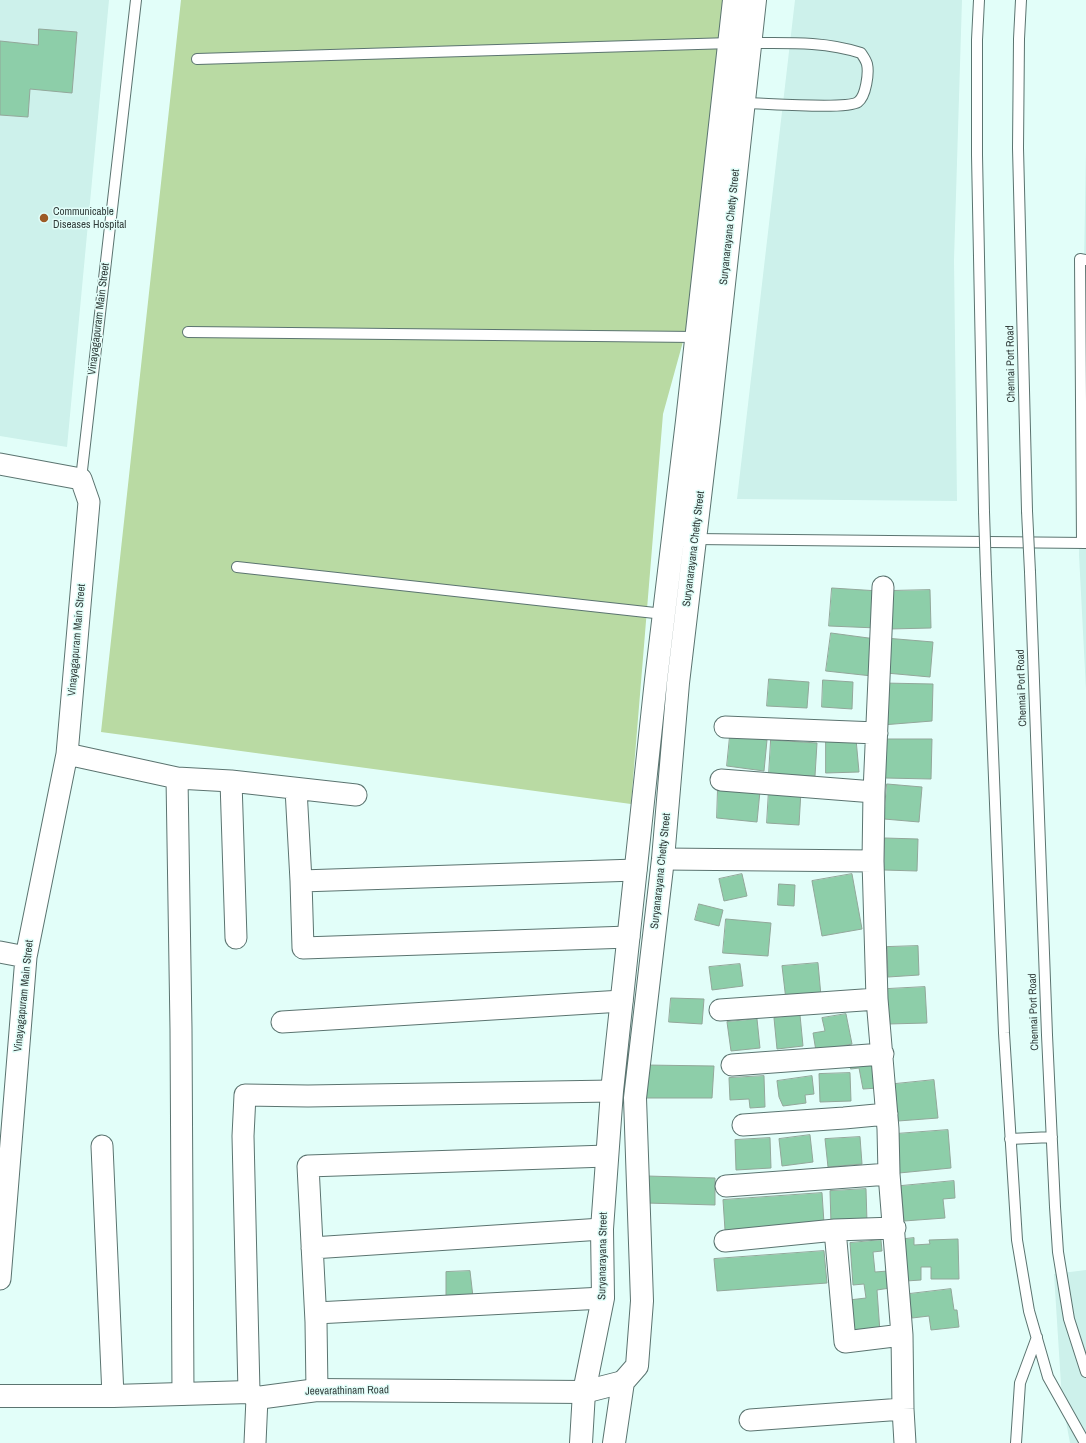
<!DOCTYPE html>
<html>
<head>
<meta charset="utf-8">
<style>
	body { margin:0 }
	canvas { display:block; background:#e2fef9 }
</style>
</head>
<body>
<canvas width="1086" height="1443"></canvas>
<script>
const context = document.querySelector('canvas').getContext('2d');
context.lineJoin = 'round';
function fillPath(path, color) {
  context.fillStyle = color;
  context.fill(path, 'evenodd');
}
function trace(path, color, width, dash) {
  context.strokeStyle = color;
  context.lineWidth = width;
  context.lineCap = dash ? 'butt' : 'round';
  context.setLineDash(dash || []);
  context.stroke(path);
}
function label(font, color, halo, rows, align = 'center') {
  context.font = font + ' "Archivo Narrow",sans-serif';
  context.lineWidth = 3;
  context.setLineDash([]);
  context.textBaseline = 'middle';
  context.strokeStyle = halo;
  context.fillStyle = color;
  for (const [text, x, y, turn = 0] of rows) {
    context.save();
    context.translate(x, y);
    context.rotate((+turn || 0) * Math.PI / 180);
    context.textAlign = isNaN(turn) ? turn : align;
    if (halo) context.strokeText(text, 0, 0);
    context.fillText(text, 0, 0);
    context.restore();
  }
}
fillPath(new Path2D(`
	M0,0H109L67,447L0,436Z
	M795,0H962L954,260L957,501L737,499Z
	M1086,150V690L1079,555Z
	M1086,1270V1443H1070L1062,1400L1054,1274Z`), '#cdf1eb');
fillPath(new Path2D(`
	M181,0H725L695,298L663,414L631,804L101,732Z`), '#b9daa3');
const building = new Path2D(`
	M39,29L77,32L72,93L30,89L28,117L0,115V41L38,45Z
	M832,588L879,591L877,628L829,626Z
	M930,590L931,628L889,629L888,591Z
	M831,633L876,639L872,676L826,671Z
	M885,638L933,642L930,677L886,673Z
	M769,679L809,682L807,708L767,706Z
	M823,680L853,682L852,709L822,707Z
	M883,683L933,684L932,721L882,725Z
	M730,736L767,740L764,771L727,766Z
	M826,736L856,739L859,772L826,773Z
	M881,739H932L931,779L885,778Z
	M771,740L817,743L815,776L769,774Z
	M887,784L922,787L919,822L884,819Z
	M718,787L760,791L757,822L717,818Z
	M769,789L801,791L799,825L767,823Z
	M885,838L918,839L917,871L884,870Z
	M742,874L747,896L724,901L719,879Z
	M852,874L862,929L822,936L812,881Z
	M779,884L795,885L794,906L778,905Z
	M699,904L723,910L719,926L695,920Z
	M726,919L771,923L768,956L723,953Z
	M918,946L919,975L888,977L887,947Z
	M818,963L821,996L786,1000L782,966Z
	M740,964L743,986L712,990L709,967Z
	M925,987L927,1023L888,1024L887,989Z
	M671,998L704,999L702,1024L669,1022Z
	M846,1014L852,1044L816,1051L813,1033L825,1031L822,1018Z
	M800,1015L803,1046L777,1049L774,1018Z
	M757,1019L760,1048L731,1051L727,1022Z
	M850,1060L875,1062L878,1088L863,1089L859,1068L851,1069Z
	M645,1065L714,1066L712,1098H642Z
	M850,1073L851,1101L820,1102L819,1074Z
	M764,1076L765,1107L750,1108L749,1099L730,1100L729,1078Z
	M812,1076L814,1094L805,1095L806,1103L783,1106L779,1097L777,1081Z
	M934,1080L938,1118L898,1121L895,1084Z
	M948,1130L951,1168L899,1173L895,1134Z
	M810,1135L813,1162L782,1166L779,1139Z
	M860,1137L862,1164L828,1167L825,1139Z
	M770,1138L771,1168L736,1170L735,1140Z
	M647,1176L715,1178V1205L646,1203Z
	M954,1181L955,1198L943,1199L945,1218L904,1221L901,1186Z
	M866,1189L867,1222L831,1224L830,1191Z
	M822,1193L824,1223L725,1230L723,1200Z
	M914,1238V1245L930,1244L929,1240L958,1239L959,1279H931V1267H921V1280L906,1281L905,1239Z
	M881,1240L882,1251L873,1252L875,1272L888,1271L890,1288L877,1290L880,1332L851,1334L849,1300L866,1298L864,1284L853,1285L850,1243Z
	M824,1251L827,1283L717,1291L714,1259Z
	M470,1271L473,1297H446V1272Z
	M951,1289L954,1310H957L959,1327L931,1330L929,1316L912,1318L909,1294Z`);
fillPath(building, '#8dcea9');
trace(building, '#92a79a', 1);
const lane = new Path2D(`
	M979,0L977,40V155L984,512
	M1021,0L1019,39L1018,148L1027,511
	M197,59L731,43
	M743,103C763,103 846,110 858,102C866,96 869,73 867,64C866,60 863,56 861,53C825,41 786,43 749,43
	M188,332L696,337
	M81,479L136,0
	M694,539L1086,543
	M1082,543L1080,259L1086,260
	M237,567L664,614
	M1030,572L1047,1035L1055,1207L1058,1252L1069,1319L1086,1372
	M986,574L1004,1033L1017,1240L1029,1311L1048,1377L1085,1443
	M1010,1139L1052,1137
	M1016,1443L1020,1383L1037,1337`);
const street = new Path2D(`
	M0,464L81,479L89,502L67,754L26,957L0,1279
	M883,587L874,792L873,861L877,999L888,1129L889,1174L902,1335L903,1409L905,1443
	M725,727L877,733
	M67,754L177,778L231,781L356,795
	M177,778L181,1029L183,1394
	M721,780L874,792
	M231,781L236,938
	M296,789L301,881L303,948L629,937
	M663,859L873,861
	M301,881L636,870
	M0,952L26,957
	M720,1010L877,999
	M282,1022L622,1001
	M732,1065L883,1054
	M743,1125L844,1118L887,1114
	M102,1146L113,1396
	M726,1186L889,1174
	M835,1230L845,1342L902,1335
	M725,1241L835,1230L895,1228
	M312,1248L602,1229
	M316,1313L603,1298
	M317,1390L316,1322L308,1166L607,1156
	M249,1392L243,1136L245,1095L308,1096L612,1091
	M750,1420L903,1409
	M255,1443L257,1398`);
const secondary = new Path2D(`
	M0,1396H113L249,1392L257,1398L317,1390L584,1392L623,1382`);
const primary = new Path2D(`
	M581,1443L584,1392L603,1298L602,1229L612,1091L656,680L687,421L734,0
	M614,1443L623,1382L637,1366L642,1301L635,1098L663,859L678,683L709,421L755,0`);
trace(lane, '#5b7470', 12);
trace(street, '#5b7470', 23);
trace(secondary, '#5b7470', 24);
trace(primary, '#5b7470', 24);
trace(lane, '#fff', 10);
trace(street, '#fff', 21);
trace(secondary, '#fff', 22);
trace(primary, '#fff', 22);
const laneBridge = new Path2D(`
	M1027,511L1030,572
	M984,512L986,574`);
trace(laneBridge, '#5b7470', 12, []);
trace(laneBridge, '#fff', 10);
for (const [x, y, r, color] of [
	[44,218,5,"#9c5b26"]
]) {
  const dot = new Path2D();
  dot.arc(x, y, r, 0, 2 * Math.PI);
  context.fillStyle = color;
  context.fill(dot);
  trace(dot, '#e2fef9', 1.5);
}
label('11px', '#323d3b', '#e2fef9', [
	["Communicable",53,212],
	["Diseases Hospital",53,225]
], 'left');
label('11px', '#323d3b', '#e2fef9', [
	["Suryanarayana Chetty Street",730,227,-84],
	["Vinayagapuram Main Street",99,319,-83],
	["Chennai Port Road",1011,364,-91],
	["Suryanarayana Chetty Street",694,549,-83],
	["Vinayagapuram Main Street",77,640,-85],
	["Chennai Port Road",1022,688,-92],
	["Suryanarayana Chetty Street",661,871,-84],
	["Vinayagapuram Main Street",24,996,-84],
	["Chennai Port Road",1034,1012,-92],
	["Suryanarayana Street",603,1256,-89],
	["Jeevarathinam Road",347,1391,-1]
]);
</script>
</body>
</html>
